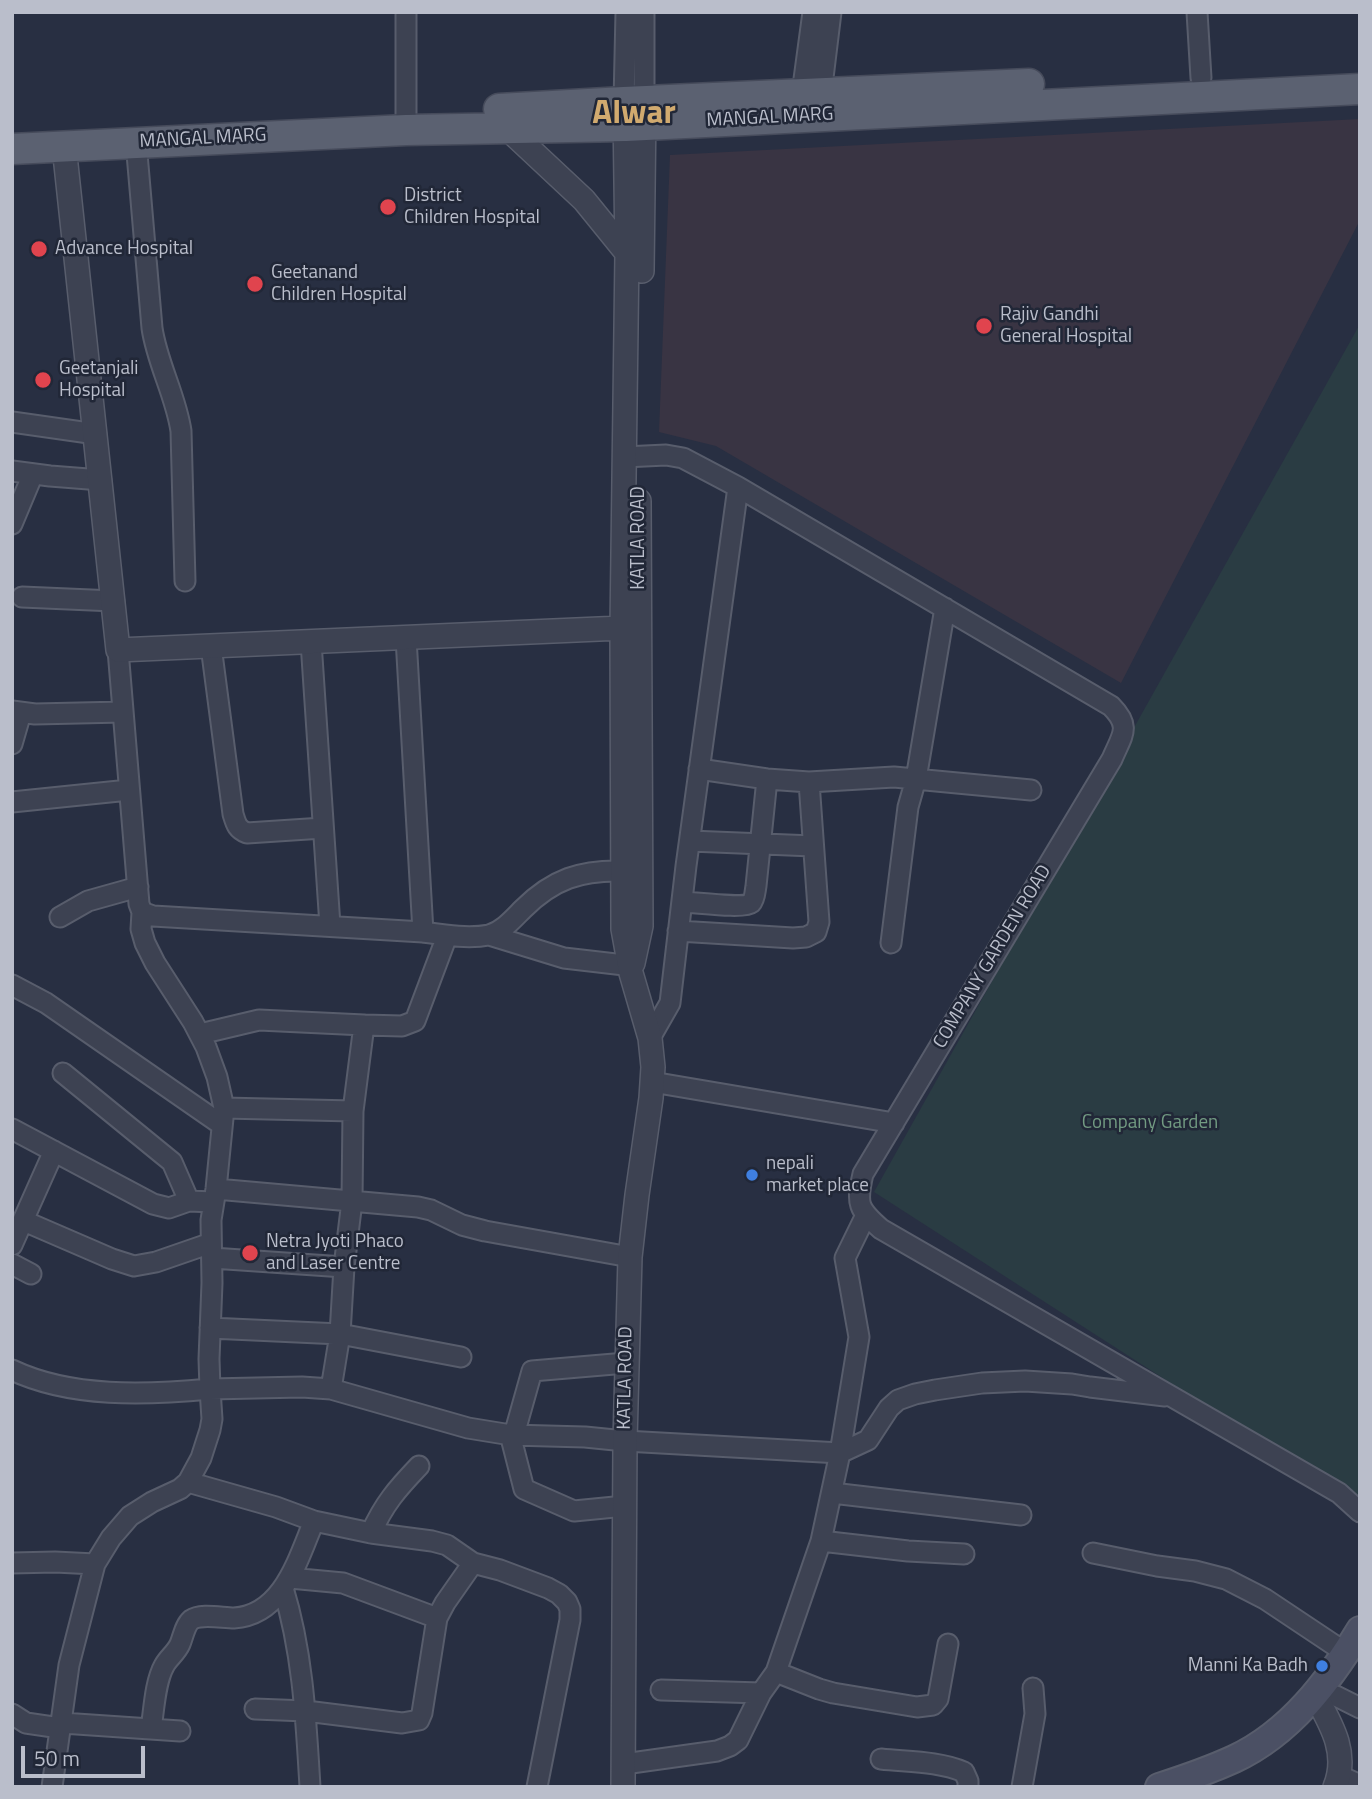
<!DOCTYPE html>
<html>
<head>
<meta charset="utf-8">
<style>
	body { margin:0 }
	#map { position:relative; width:1372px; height:1799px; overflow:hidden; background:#282f42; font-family:"Titillium Web",sans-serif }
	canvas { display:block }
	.frame { position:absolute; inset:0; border:14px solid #babecb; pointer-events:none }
	.scale { position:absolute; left:21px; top:1746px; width:124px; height:32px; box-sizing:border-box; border:4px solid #babecb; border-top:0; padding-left:9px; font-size:21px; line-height:24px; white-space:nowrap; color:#babecb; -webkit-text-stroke:5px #212737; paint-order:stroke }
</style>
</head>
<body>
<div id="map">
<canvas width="1372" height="1799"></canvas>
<div class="frame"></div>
<div class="scale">50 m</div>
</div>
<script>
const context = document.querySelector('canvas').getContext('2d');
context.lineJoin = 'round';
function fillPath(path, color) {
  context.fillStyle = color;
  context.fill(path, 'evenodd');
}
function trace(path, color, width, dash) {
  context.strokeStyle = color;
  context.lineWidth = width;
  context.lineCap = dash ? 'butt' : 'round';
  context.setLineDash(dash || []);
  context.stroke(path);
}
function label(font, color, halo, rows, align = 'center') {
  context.font = font + ' "Titillium Web",sans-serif';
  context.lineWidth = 5;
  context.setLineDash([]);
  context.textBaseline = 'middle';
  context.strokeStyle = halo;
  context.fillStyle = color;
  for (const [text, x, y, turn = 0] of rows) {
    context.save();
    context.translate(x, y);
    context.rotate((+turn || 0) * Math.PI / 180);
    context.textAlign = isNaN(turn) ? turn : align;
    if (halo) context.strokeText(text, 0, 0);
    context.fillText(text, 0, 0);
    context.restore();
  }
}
fillPath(new Path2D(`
	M1360,119V220L1121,683L716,446L659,432L670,155Z`), '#393443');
fillPath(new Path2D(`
	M1360,324V1505L874,1192Z`), '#2a3c43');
const minor = new Path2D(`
	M644,12V101
	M1197,12L1201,78
	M802,94L813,12
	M821,94L831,12
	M624,102L626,12
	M406,130V12
	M136,142L152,328C157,363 176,396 181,431L185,581
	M12,422L96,434
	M624,457L666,455L683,458L738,487L1111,706C1132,727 1122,735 1112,759L863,1174C856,1204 858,1209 881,1229L1339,1493L1360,1512
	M12,471L50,476L101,480
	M12,524L33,474
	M22,597L114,601
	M406,638L423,932
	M311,642L330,926
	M211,646L233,814C236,824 237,829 247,833L323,828
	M118,650L139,904L142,912L153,916L423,932C444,935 468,939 489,935C503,931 513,919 523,909C553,879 581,870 622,871
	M12,711L35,714L123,712
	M12,744L21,713
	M699,769L767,779L809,782L894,777L1031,790
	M12,802L129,790
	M690,841L813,846
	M682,902C694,902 744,909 751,903C755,899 755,891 756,886L767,779
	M142,912L141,929L145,943L155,963L193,1022L206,1047L217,1077L224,1108L216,1189L211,1220L212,1283L209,1359L210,1389L302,1387L331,1389L468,1428L511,1435L585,1437L625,1441L840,1453L868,1440L889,1408L898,1400L915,1394L935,1390L982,1383L1025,1381L1072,1384L1090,1387L1165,1396
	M60,917L88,901L138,887
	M678,931L793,938L806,937L816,932L819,922L809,782
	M489,935L564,958L633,966
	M891,943L908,807L916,779L945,608
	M12,985L46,1003L222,1125
	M200,1034L259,1020L364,1025
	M650,1038L670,1003L686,866L738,487
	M63,1073L172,1162L189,1201
	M652,1082L894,1123
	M224,1108L353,1111
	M12,1129L153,1204L169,1208L189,1201L213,1202
	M216,1189L418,1207L431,1210L462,1225L485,1231L630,1257
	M24,1221L112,1259L134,1266L156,1262L211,1243
	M12,1245L54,1151
	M212,1258L344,1267
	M12,1264L31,1274
	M210,1328L340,1334L461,1357
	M12,1370C71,1398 146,1395 210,1389L212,1419L210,1430L201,1458L188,1482L180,1489L152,1502L130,1516L111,1538L95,1564L69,1665L52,1787
	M331,1389L340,1334L344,1267L352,1201L353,1111L364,1025L402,1026L415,1021L447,936
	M188,1482L276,1507L314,1521L371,1533L432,1541L447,1545L473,1563L500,1570L548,1588L559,1594L567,1602L570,1609V1620L537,1787
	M832,1493L1021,1515
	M625,1506L574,1511L524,1489L512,1442L532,1371L626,1363
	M371,1533C384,1504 397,1489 419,1466
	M821,1541L908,1551L964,1554
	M1093,1553L1157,1566L1195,1571L1226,1579L1265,1599L1346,1653
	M12,1563L55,1562L95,1564
	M290,1578L343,1583L437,1618
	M283,1588C303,1653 306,1720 310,1787
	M776,1672L819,1689L833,1693L917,1707L933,1705L938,1699L948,1644
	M661,1690L761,1693
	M1336,1696L1360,1708
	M255,1709L306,1711L402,1723L419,1720L422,1713L437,1618L445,1603L473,1563
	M12,1714L26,1723L60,1728
	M62,1723L180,1731
	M151,1729C154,1710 155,1682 164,1666C168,1658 176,1653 180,1644C183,1637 185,1625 191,1620C201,1613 222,1618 234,1618C283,1615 298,1559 314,1521
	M881,1759C908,1762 938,1761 964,1772L968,1781V1787
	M624,1764L717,1751L730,1746L738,1740L761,1693L776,1672L821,1541L840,1453L859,1337L845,1258L866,1215
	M1340,1776L1360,1785
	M1022,1787L1035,1714L1033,1688`);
const tertiary = new Path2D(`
	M507,128L584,200L627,253
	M64,146L118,650L622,628
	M642,271L644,109
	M633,963L641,926L639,501
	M1315,1695C1331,1724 1349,1753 1335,1787
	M623,1787L625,1441L630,1257L637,1195L651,1098L653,1067L650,1038L631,973L623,929L622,628L627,253L625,112`);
const secondary = new Path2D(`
	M1159,1787C1184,1779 1210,1770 1234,1759C1290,1733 1329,1681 1360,1630`);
const primary = new Path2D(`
	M499,109L624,102L1029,84
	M12,149L406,130L626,126L1360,89`);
trace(minor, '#585d6c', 23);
trace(tertiary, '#585d6c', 26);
trace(secondary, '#585d6c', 30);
trace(primary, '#464b5b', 33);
trace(minor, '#3d4252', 19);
trace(tertiary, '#3d4252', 23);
trace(secondary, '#4b5064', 26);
trace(primary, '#5b6171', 30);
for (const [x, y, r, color] of [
	[388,207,9,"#e0444e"],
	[39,249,9,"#e0444e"],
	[255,284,9,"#e0444e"],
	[984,326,9,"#e0444e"],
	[43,380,9,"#e0444e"],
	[752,1175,7,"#3f7fe0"],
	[250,1253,9,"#e0444e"],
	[1322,1666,7,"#3f7fe0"]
]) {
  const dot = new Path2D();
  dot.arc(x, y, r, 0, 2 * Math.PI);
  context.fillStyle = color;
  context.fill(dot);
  trace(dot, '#212737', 2.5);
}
label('19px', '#babecb', '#212737', [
	["MANGAL MARG",770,118,-3],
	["MANGAL MARG",203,139,-3],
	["KATLA ROAD",639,538,-90],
	["COMPANY GARDEN ROAD",993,957,-59],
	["KATLA ROAD",626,1378,-89]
]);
label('19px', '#babecb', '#212737', [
	["District",404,196],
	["Children Hospital",404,218],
	["Advance Hospital",55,249],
	["Geetanand",271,273],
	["Children Hospital",271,295],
	["Rajiv Gandhi",1000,315],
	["General Hospital",1000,337],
	["Geetanjali",59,369],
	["Hospital",59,391],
	["nepali",766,1164],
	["market place",766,1186],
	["Netra Jyoti Phaco",266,1242],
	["and Laser Centre",266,1264],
	["Manni Ka Badh",1308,1666,"right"]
], 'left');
label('19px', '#729b82', '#212737', [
	["Company Garden",1150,1123]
]);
label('bold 33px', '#d1aa6f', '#212737', [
	["Alwar",634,115]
]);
</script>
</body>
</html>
